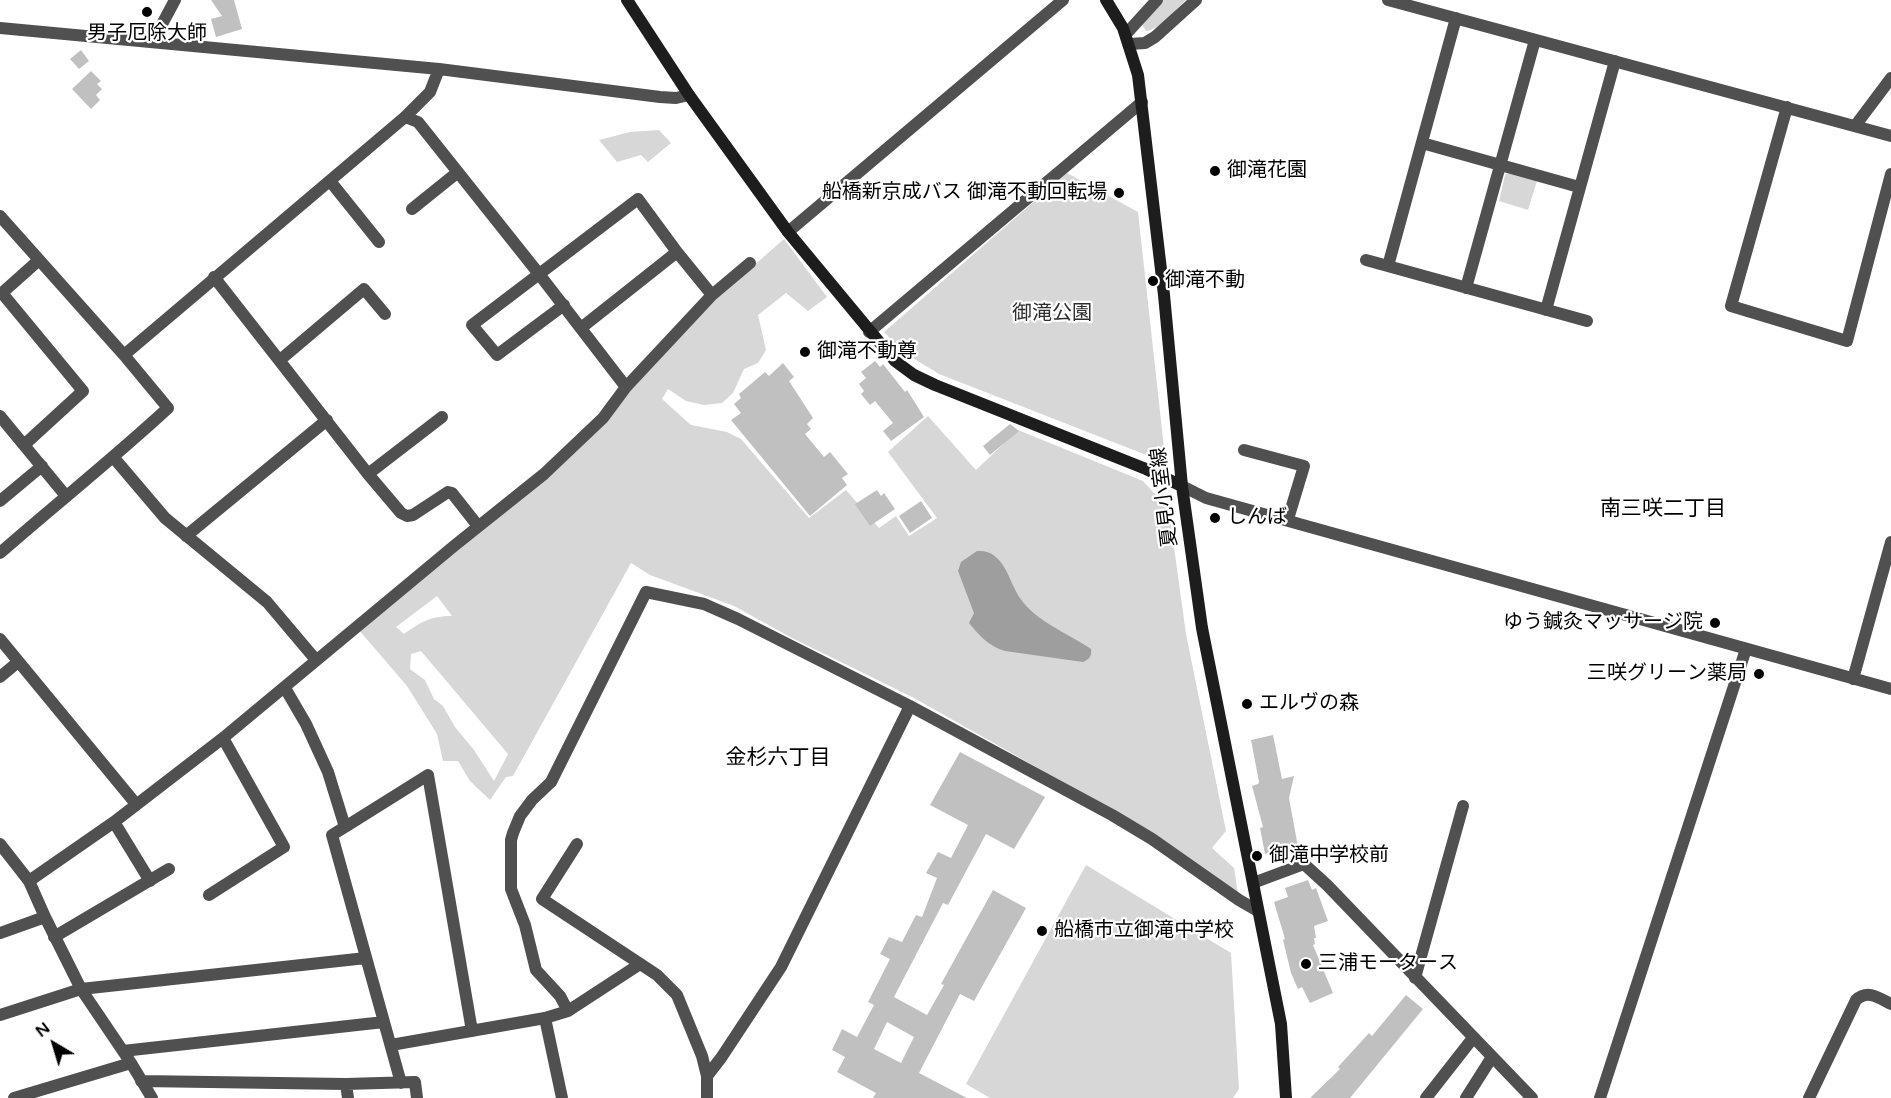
<!DOCTYPE html>
<html>
<head>
<meta charset="utf-8">
<style>
	body { margin:0 }
	#map { position:relative; width:1891px; height:1098px; overflow:hidden; background:#fff; font-family:"Varela Round",sans-serif }
	canvas { display:block }
	.north { position:absolute; left:24px; top:1014px; width:60px; height:60px; -webkit-text-stroke:4px #fff; paint-order:stroke; rotate:322deg; font-size:16px; font-weight:700; line-height:24px; text-align:center; color:#000 }
	.north::after { content:''; display:block; margin:auto; width:21px; height:27px; background:#000; clip-path:polygon(50% 0,100% 100%,50% 72%,0 100%) }
</style>
</head>
<body>
<div id="map">
<canvas width="1891" height="1098"></canvas>
<div class="north">N</div>
</div>
<script>
const context = document.querySelector('canvas').getContext('2d');
context.lineJoin = 'round';
function fillPath(path, color) {
  context.fillStyle = color;
  context.fill(path, 'evenodd');
}
function trace(path, color, width, dash) {
  context.strokeStyle = color;
  context.lineWidth = width;
  context.lineCap = dash ? 'butt' : 'round';
  context.setLineDash(dash || []);
  context.stroke(path);
}
function label(font, color, halo, rows, align = 'center') {
  context.font = font + ' "Varela Round","Noto Sans JP",sans-serif';
  context.lineWidth = 4.5;
  context.setLineDash([]);
  context.textBaseline = 'middle';
  context.strokeStyle = halo;
  context.fillStyle = color;
  for (const [text, x, y, turn = 0] of rows) {
    context.save();
    context.translate(x, y);
    context.rotate((+turn || 0) * Math.PI / 180);
    context.textAlign = isNaN(turn) ? turn : align;
    if (halo) context.strokeText(text, 0, 0);
    context.fillText(text, 0, 0);
    context.restore();
  }
}
fillPath(new Path2D(`
	M1163,0H1186C1175,10 1161,29 1146,31L1142,25Z
	M659,130L671,143L648,162L641,155L617,162L599,140L630,132Z
	M1067,173L1138,212L1164,448L1161,454L1154,458L939,374L903,352L884,332Z
	M1510,173L1537,181L1528,210L1499,201L1505,175Z
	M784,239L827,297L808,311L786,293L758,315L766,350L758,363L744,369L733,393L722,403L704,405L686,401L668,389L662,399L691,425L727,432L741,439L809,518L846,490L879,528L896,516L909,536L937,518L888,452L928,416L976,470L1018,430L1143,481L1164,504L1170,518L1186,634L1226,831L1212,848L1234,868L1238,894L1068,785L914,698L792,638L734,606L650,575L631,563L513,776L506,777L490,800L470,781L458,761H443L437,734L407,686L358,629L456,549L629,388L711,303ZM437,596L452,616C430,616 421,622 404,634L396,627ZM421,651L508,754L494,781L474,750L455,727L443,706L434,699L425,680L410,669L411,654Z
	M1086,865L1231,953L1239,1089L1233,1098H990L966,1084Z`), '#d7d7d7');
fillPath(new Path2D(`
	M977,551C1004,549 1008,580 1020,598C1036,622 1068,633 1091,649C1092,657 1089,659 1083,662L1005,651C988,646 980,636 969,623L974,613L958,571L961,562Z`), '#9e9e9e');
fillPath(new Path2D(`
	M211,0H234L242,29L216,37L211,19L222,16Z
	M81,50L89,61L79,69L70,59Z
	M91,71L101,81L97,84L102,89L96,95L100,100L91,109L72,89Z
	M875,361L880,367L883,364L905,392L907,390L924,417L891,441L883,431L893,423L875,401L870,405L861,394L864,391L859,384L866,378L861,372Z
	M783,363L794,377L789,381L813,418L807,424L811,429L805,434L824,457L830,452L848,474L842,478L847,485L810,516L731,420L741,413L734,404L741,398L739,394L765,372L769,376Z
	M1010,424L1019,431L990,455L983,446Z
	M877,490L881,496L884,493L895,509L870,526L855,504Z
	M921,501L932,518L910,533L899,516Z
	M1273,735L1282,779L1294,776L1289,798L1298,847L1265,854L1260,828L1263,827L1252,786L1258,784L1259,782L1251,740Z
	M960,752L1045,797L1014,849L986,834L948,905L943,903L894,997L927,1015L944,985L941,984L993,890L1026,908L974,1001L960,994L919,1073L967,1098H873L876,1093L837,1072L845,1057L832,1050L842,1029L857,1037L874,1005L868,1002L890,959L880,954L889,937L902,942L916,915L922,917L937,878L926,873L938,852L951,858L968,825L930,805ZM887,1022L914,1037L901,1063L874,1049Z
	M1308,880L1312,890L1316,888L1328,921L1314,926L1316,938H1314L1315,944L1313,945L1333,993L1310,1003L1302,987L1298,989L1291,973L1283,940L1285,939L1274,902L1288,897L1285,888Z
	M1406,995L1423,1009L1350,1098H1310L1340,1069L1338,1067L1369,1033L1372,1036Z`), '#c0c0c0');
trace(new Path2D(`
	M1388,0L1891,136
	M0,28L439,69L660,97L676,98L689,95
	M1126,34L1157,0
	M157,42L160,28L175,0
	M1129,44L1145,43L1155,37L1196,0
	M1787,107L1731,306L1847,341L1891,174
	M405,117L418,122L539,274L626,387
	M1855,126L1891,78
	M1422,143L1579,187
	M330,181L379,242
	M412,209L458,172
	M0,216L124,355L168,408C114,458 56,504 0,553
	M788,232L1063,0
	M1366,260L1587,321
	M1388,266L1456,18
	M214,277L368,474L401,513L407,516L413,515L448,492L452,493L478,526
	M1466,288L1535,40
	M564,305L497,355L472,325L638,199L677,252L712,295
	M1546,310L1615,61
	M581,328L677,252
	M869,332L1142,102
	M124,355L405,117L430,92L439,69
	M280,360L364,289L385,314
	M0,416L66,496
	M24,445L83,391L2,293L39,260
	M1244,450L1304,466L1288,519
	M114,458L165,518L267,602L316,660
	M368,474L442,417
	M1182,486L1206,498L1891,689
	M0,501L42,466
	M186,536L327,420
	M0,639L136,804
	M0,677L18,662
	M1853,679L1891,542
	M285,688L306,724L328,772L345,827L332,835L401,1083
	M114,822L150,881
	M345,827L428,775L472,1031
	M0,844L29,881L45,917L81,989L131,1063L152,1098
	M577,844L542,899L657,975L677,995L702,1056L707,1076V1098
	M29,881L114,822L223,738L454,546L544,474L603,418L626,387L712,295L750,263
	M1253,883L1304,864L1327,885L1532,1098
	M209,895L284,847L223,738
	M0,933L45,917
	M54,937L169,869
	M1415,978L1463,806
	M568,1011L560,996L536,970L525,925L511,889V840L513,833L520,816L532,800L551,782L646,592L704,604L738,619L910,706L1112,815L1152,839L1239,900L1258,911
	M0,1015L81,989L366,958
	M545,1018L562,1098
	M391,1045L545,1018L568,1011L640,964
	M123,1051L384,1022
	M707,1076L721,1058L781,967L910,706
	M141,1081L346,1084L415,1082L417,1098
	M346,1084L348,1098
	M14,1098L131,1063
	M1426,1098L1473,1038
	M1466,1098L1492,1057
	M1600,1098L1746,649
	M1809,1098L1856,1000C1868,989 1879,998 1891,1004`), '#505050', 12);
trace(new Path2D(`
	M627,0L689,95L788,232L895,361L914,375L935,385L1146,469L1182,486
	M1106,0L1123,28L1138,75L1164,295L1182,486L1202,628L1281,1024L1286,1098`), '#1d1d1d', 12);
for (const [x, y, r, color] of [
	[147,12,6,"#000"],
	[1215,171,6,"#000"],
	[1119,193,6,"#000"],
	[1153,281,6,"#000"],
	[805,352,6,"#000"],
	[1215,518,6,"#000"],
	[1715,623,6,"#000"],
	[1759,674,6,"#000"],
	[1247,704,6,"#000"],
	[1257,856,6,"#000"],
	[1042,931,6,"#000"],
	[1306,964,6,"#000"]
]) {
  const dot = new Path2D();
  dot.arc(x, y, r, 0, 2 * Math.PI);
  context.fillStyle = color;
  context.fill(dot);
  trace(dot, '#fff', 2);
}
label('20px', '#000', '#fff', [
	["男子厄除大師",147,34,"center"],
	["御滝花園",1227,171],
	["船橋新京成バス 御滝不動回転場",1107,193,"right"],
	["御滝不動",1165,281],
	["御滝不動尊",817,352],
	["しんば",1227,518],
	["ゆう鍼灸マッサージ院",1703,623,"right"],
	["三咲グリーン薬局",1747,674,"right"],
	["エルヴの森",1259,704],
	["御滝中学校前",1269,856],
	["船橋市立御滝中学校",1054,931],
	["三浦モータース",1318,964]
], 'left');
label('20px', '#2e2e2e', '#fff', [
	["御滝公園",1052,314]
]);
label('20px', '#000', '#fff', [
	["夏見小室線",1165,497,-97]
]);
label('21px', '#000', '#fff', [
	["南三咲二丁目",1663,509],
	["金杉六丁目",778,758]
]);
</script>
</body>
</html>
